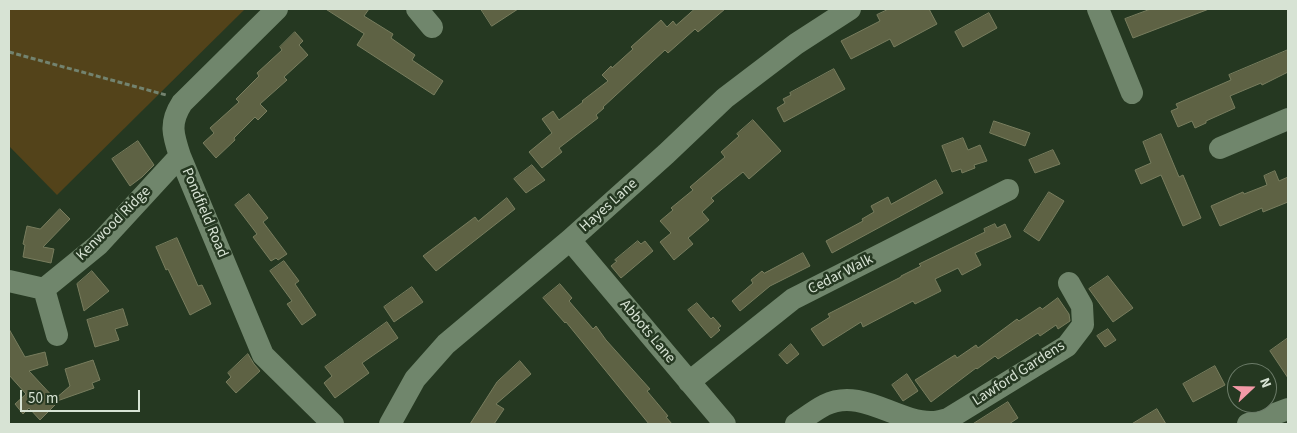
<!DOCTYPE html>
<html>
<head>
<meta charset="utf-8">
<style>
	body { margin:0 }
	#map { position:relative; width:1297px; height:433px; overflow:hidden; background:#253821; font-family:"Source Sans 3",sans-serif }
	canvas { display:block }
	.frame { position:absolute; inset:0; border:10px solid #d7e3d4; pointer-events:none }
	.north { position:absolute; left:1227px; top:363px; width:50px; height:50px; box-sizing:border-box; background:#253821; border:1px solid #6c7c69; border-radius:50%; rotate:69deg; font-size:14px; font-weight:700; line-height:20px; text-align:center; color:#d7e3d4 }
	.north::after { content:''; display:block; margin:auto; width:18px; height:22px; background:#f39aa7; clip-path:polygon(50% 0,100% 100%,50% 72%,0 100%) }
	.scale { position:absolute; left:20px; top:390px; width:120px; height:22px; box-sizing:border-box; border:2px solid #d7e3d4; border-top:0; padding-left:6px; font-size:15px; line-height:18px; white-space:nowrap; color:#d7e3d4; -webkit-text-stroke:4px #253821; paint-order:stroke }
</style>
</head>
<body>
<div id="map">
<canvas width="1297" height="433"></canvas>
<div class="frame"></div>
<div class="north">N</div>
<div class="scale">50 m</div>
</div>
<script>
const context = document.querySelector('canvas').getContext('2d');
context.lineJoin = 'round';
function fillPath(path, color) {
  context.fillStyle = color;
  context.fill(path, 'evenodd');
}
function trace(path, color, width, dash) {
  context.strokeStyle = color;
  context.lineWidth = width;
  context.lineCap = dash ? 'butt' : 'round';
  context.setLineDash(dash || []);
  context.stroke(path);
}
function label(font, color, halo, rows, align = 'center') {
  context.font = font + ' "Source Sans 3",sans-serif';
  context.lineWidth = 5;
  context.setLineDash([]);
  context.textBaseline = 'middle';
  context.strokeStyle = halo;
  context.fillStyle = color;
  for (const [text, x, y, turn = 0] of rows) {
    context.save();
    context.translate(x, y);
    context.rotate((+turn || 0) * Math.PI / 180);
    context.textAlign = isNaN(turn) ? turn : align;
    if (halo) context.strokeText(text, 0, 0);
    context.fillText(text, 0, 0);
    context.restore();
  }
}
fillPath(new Path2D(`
	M9,9H245L57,195L9,146Z`), '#53431a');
const building = new Path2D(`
	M326,9H369L364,16L393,34L391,38L415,55L412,60L443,81L434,95L357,45L364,34Z
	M481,9H518L492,26Z
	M695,9H725L698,32L695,29L668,53L665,50L603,107L604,108L596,115L598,118L559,148L562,152L542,168L529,152L552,133L542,119L553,111L559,120L583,102L582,101L608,81L602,75L611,66L612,68L633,49L631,47L661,20L667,27L673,21L676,25Z
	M889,9H929L937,24L894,47L890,39L851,59L841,41L880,21L877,15Z
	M1151,9H1209L1133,38L1125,19Z
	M989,13L997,28L963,47L955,32Z
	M295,32L303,41L299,45L308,55L284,77L287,80L260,104L267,111L258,120L255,117L234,138L235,140L216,158L203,143L214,133L210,128L239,102L236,99L259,76L257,73L282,50L280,47Z
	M1288,50V72L1262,85L1261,83L1230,96L1235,108L1206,121V123L1195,128L1192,121L1178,127L1171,111L1178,108L1176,104L1231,80L1229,75Z
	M834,69L845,89L784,122L777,108L785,103L783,99L791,95L790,93Z
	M753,120L781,151L749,179L743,172L711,198L714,201L702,212L709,220L688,238L693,244L674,260L660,242L671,233L660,221L673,210L671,208L693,190L690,187L725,157L721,152L739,136L737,134Z
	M994,121L1030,133L1025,146L990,133Z
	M1161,134L1179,177L1183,175L1201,218L1183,226L1161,175L1141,184L1135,170L1151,163L1143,142Z
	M963,138L968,150L980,145L987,161L974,165L975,168L962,173L961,169L952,172L942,146Z
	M138,141L154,165L142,177L130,186L112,159Z
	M1053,150L1060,164L1035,173L1029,160Z
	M532,165L545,180L526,193L514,179Z
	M1275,171L1279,181L1288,177V202L1263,212L1262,208L1220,226L1211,206L1243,192L1244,194L1267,185L1264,176Z
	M936,180L943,193L832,253L826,241L863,221L862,219L874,212L871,206L888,197L891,204Z
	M1049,192L1064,201L1039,241L1024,231Z
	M249,194L268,218L263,222L287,254L278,260L276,258L271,261L253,237L257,234L235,205Z
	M507,198L515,209L436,271L423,256L475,217L478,221Z
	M60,209L70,219L43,247L54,249L51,263L23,257L25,245L23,244L27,226L40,229Z
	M995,224L997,228L1005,224L1011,237L975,253L981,265L962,275L958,268L935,279L941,291L915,304L913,301L863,327L861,322L823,346L811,329L830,317L828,314L901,277V276L921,266L919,264L985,232L984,229Z
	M177,238L198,286L202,285L211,304L190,315L168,269L166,270L156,247Z
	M638,241L641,244L645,241L653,251L621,278L611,266L617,261L615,260Z
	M803,253L810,266L770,286L740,311L732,301L753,283L751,280L762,271L764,273Z
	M284,261L299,281L295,284L316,315L302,325L287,304L292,301L270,271Z
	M92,271L109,291L84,311L77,284Z
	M1108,276L1133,308L1113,322L1089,289Z
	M560,284L572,298L569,301L593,329L596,326L606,340L650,389L647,391L668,416L666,417L672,424H649L566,322L565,323L543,298Z
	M412,287L423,302L394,322L384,307Z
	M1058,298L1069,314L1070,321L1058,329L1056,325L1040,336L1038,333L998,359L995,356L977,369L976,368L931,402L915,380L955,355L957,358L976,345L978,348L1017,319L1019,321L1040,307L1042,309Z
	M697,303L711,319L713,317L721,326L718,328L720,330L711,338L688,310Z
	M123,309L128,325L115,329L119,340L95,347L87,320Z
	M387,322L398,338L362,363L369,373L335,398L324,383L332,376L325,367Z
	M9,329L25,357L45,352L48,365L29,371L55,399L70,386L65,369L93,360L100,380L92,383L94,388L57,401L58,402L40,420L29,408L23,414L15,404L26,394L9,375Z
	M1108,329L1116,340L1105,347L1097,336Z
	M1288,338V378L1270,351Z
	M791,344L799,354L787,364L779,355Z
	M248,354L254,364L260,371L236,393L226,382L231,377L228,373Z
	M520,361L531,374L496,404L504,409L494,424H470L497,382Z
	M1215,366L1225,385L1193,402L1183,384Z
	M907,374L918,391L903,401L892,385Z
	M1008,402L1018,418L1009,424H973Z
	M1157,409L1166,424H1132Z`);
fillPath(building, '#5e6244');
trace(building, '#787d5e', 1);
trace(new Path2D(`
	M9,52L166,95`), '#73836f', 3, [5, 2.5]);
trace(new Path2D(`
	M277,9L182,103C169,123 173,135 180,156L263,355L333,424
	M417,9L432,27
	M1098,9L1132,93
	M1220,148L1288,119
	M570,240L725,424
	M9,281L44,289L98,245L180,156
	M44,289L57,335
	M689,382L793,299L1008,190
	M390,424L415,379L446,344L570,240L666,154L725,98L796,44L850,9
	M796,424C805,418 815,410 825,405C861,387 897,423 932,422C937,422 943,420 948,419L1067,346L1083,325L1082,306L1069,283
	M1248,424L1288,409`), '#70866c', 22);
label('15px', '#d7e3d4', '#253821', [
	["Hayes Lane",609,206,-42],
	["Pondfield Road",204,213,67],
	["Kenwood Ridge",114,224,-45],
	["Cedar Walk",841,275,-27],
	["Abbots Lane",647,332,50],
	["Lawford Gardens",1019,374,-33]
]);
</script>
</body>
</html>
